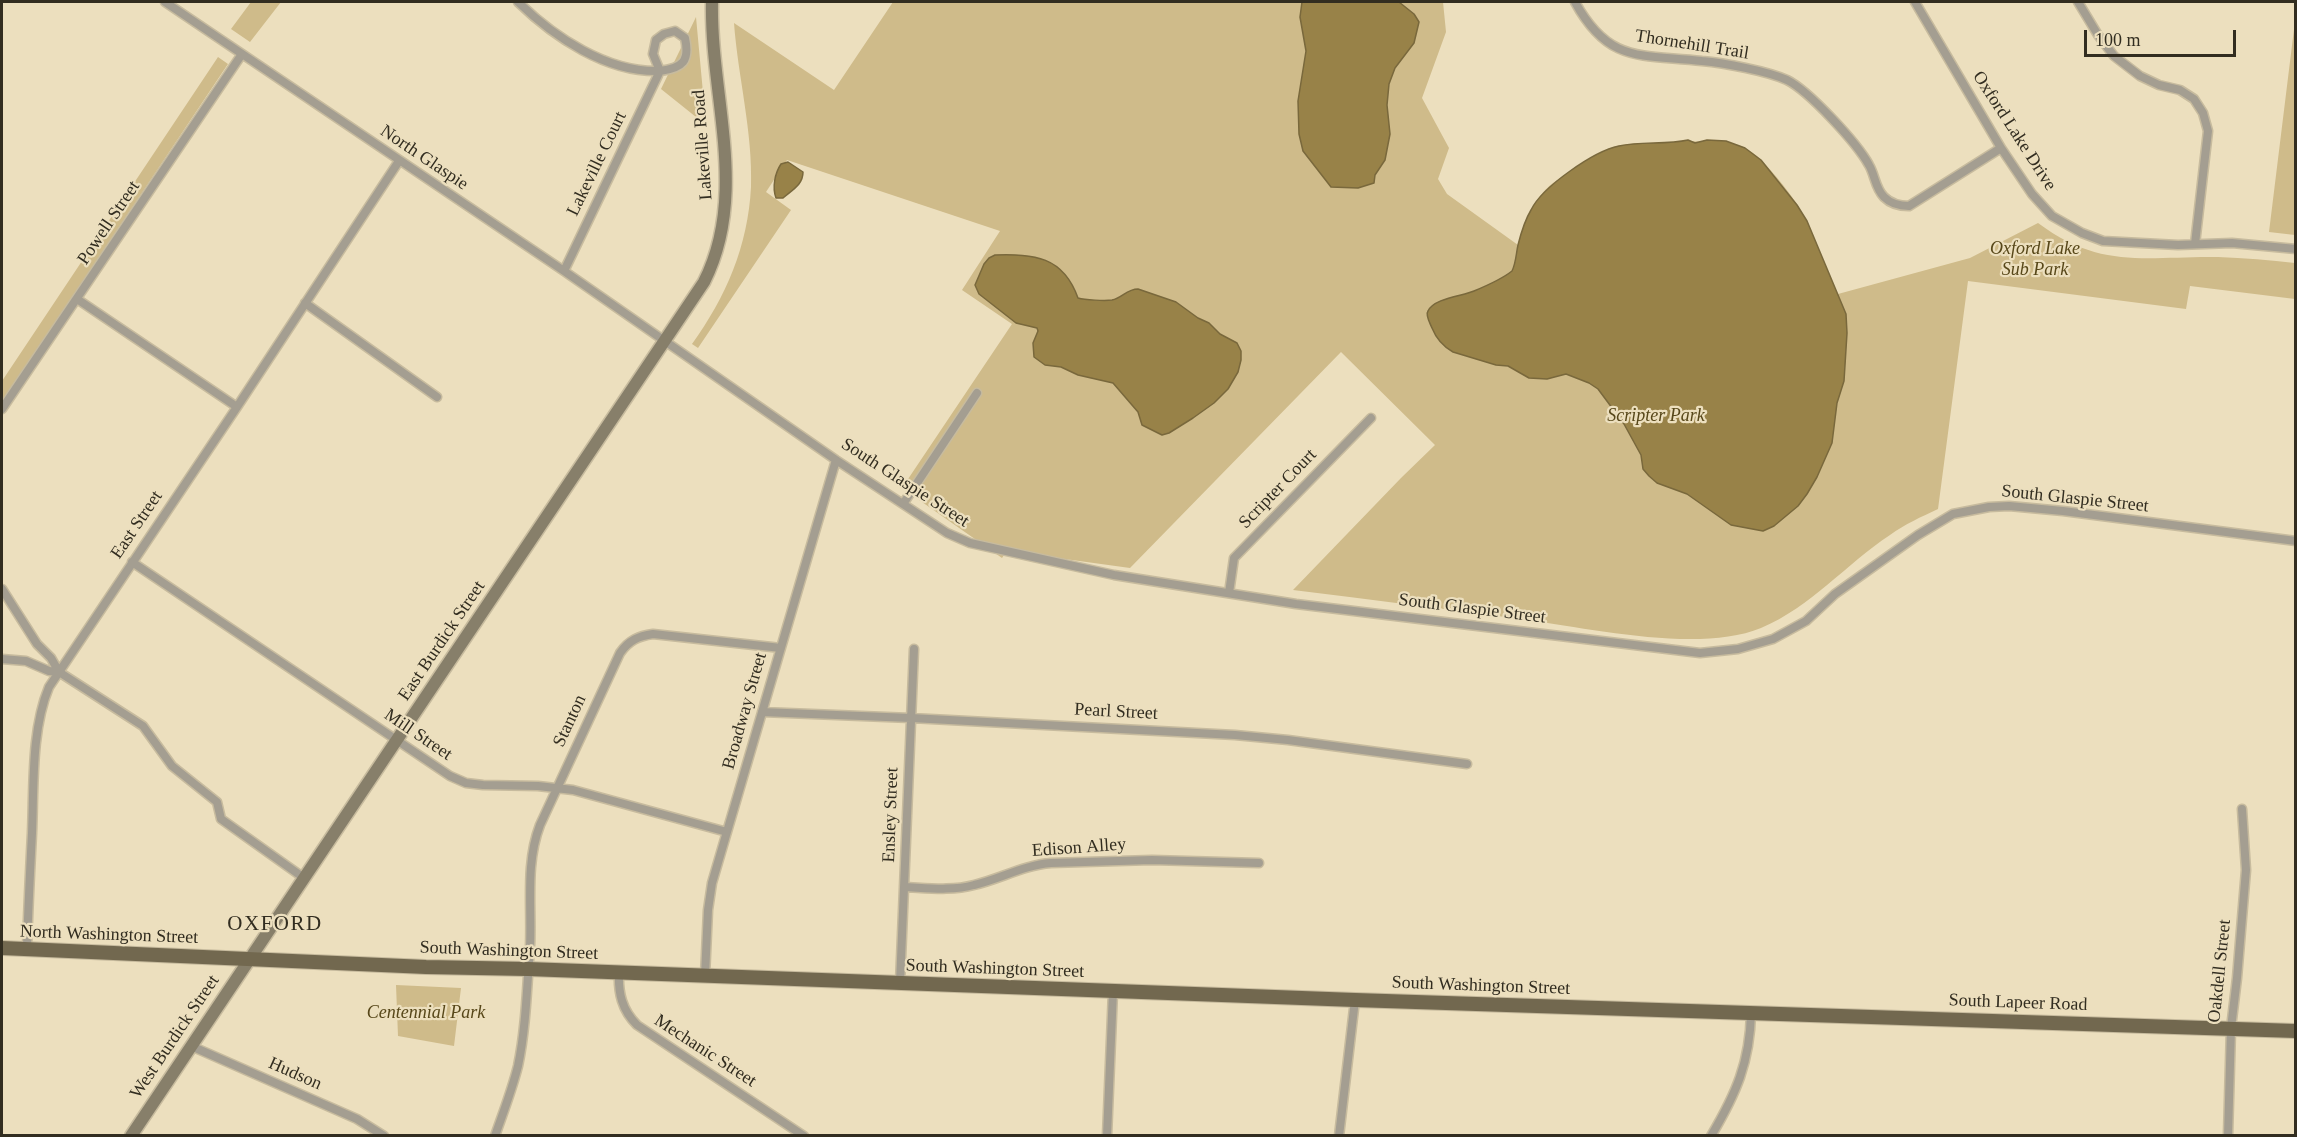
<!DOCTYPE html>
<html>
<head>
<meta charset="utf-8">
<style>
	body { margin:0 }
	#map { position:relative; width:2297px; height:1137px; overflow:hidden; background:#ecdfbe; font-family:Georgia,serif }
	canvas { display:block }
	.frame { position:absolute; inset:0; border:3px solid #322d20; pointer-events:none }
	.scale { position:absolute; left:2084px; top:30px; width:152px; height:27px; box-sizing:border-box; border:3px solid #322d20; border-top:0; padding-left:8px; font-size:18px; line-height:21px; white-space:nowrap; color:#322d20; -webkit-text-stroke:4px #ecdfbe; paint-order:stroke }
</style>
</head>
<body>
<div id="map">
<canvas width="2297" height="1137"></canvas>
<div class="frame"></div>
<div class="scale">100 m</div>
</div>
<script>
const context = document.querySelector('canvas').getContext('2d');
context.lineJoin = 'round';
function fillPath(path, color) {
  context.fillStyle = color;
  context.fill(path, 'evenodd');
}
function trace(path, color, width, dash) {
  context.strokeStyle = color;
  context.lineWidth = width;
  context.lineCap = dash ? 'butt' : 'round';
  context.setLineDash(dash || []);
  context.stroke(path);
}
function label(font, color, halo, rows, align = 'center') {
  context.font = font + ' Georgia,serif';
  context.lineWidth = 4.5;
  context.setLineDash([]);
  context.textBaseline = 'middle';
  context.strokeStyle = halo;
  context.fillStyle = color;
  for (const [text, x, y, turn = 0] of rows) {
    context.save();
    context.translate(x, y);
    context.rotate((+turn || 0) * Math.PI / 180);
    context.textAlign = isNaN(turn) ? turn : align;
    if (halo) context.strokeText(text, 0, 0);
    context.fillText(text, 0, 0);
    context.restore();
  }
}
fillPath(new Path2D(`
	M251,2H281L250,42L231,29Z
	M893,2H1443L1446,32L1422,98L1449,148L1438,179L1447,194L1518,245C1527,222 1532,199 1553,183C1561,177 1569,173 1577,168C1591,159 1604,148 1621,145C1638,142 1654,145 1671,144C1677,144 1684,140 1689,141C1715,143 1739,137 1761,160C1777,176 1798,202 1807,223C1818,246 1824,273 1838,294L1970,258L2038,223C2101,270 2145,256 2218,257C2244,258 2270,260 2295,263V299L2190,286L2186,309L1968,281L1938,509C1921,517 1905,524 1890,535C1846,564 1811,607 1761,628C1700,653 1593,629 1527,620C1449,609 1371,600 1293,590L1401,478L1435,445L1341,352L1130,568L1007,551L1002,558L902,488L1012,324L962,290L1000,231L787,160L766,192L791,210L698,348L692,344C726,297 748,246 751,187C753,132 738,77 734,23L834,90Z
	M696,17L706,125L661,89Z
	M2295,21L2296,235H2295L2269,232Z
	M218,57L228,64L2,402V381Z
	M396,985L461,988L454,1046L398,1036Z`), '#cfbb8a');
const water = new Path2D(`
	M1302,2H1399L1414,14L1419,22L1414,43L1395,68L1389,84L1387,105L1390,134L1385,160L1375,175L1374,183L1358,188L1331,187L1303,151L1299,134L1298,101L1306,51L1300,17Z
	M1688,140L1695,143L1707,140L1726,141L1745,148L1761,160L1797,205L1807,221L1846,314L1847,333L1844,381L1837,403L1832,443L1817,477L1807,494L1798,506L1774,526L1763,531L1731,525L1687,494L1657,483L1649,476L1643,469L1641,455L1624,424L1598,389L1589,383L1566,374L1547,379L1529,378L1508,366L1496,365L1453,352C1444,347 1436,338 1432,328C1430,323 1425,315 1428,311C1434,298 1463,296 1474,291C1486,286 1502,279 1512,271C1516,263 1516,254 1518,245C1521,233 1525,220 1531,210C1542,187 1594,151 1619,146C1642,141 1665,145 1688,140Z
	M788,162L803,172C803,185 792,190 783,198H776C772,187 775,173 781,164Z
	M995,255C1034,254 1063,256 1078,298C1085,300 1105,301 1112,300C1122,298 1127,289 1138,289L1176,302L1198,318L1209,323L1220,334L1237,343L1241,351V360L1238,372L1228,389L1214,403L1193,418L1169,433L1162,435L1142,425L1138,412L1113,383L1078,375L1061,367L1045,365L1034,357L1033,343L1038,331L1037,328L1016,323L979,294L975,285L984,264L989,258Z`);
fillPath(water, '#988248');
trace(water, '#79683c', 1.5);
const street = new Path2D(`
	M165,2L564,271L836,460L947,533L970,543L1114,575L1296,604L1700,653L1738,649L1773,639L1806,621L1835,594L1918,535L1953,514L1989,507L2009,506L2063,511L2296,541
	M518,2C554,37 607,73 660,71L653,54L656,40L664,34L675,31L685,38C690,61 683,68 660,71L564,271
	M1575,2C1609,64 1641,54 1702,61C1724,63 1767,71 1787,80C1809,91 1857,143 1869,165C1875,175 1875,188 1884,197C1891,204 1900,206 1909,206L2001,148
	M1915,2L2001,148L2032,194L2052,216L2082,233L2103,241L2178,245L2232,243L2296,249
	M2078,2L2098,35L2114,56L2140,76L2159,85L2180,90L2194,99L2203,113L2208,131L2195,244
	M77,299L237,407
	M305,303L437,397
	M2,409L242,54
	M903,504L977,393
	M132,562L450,776L466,783L483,785L538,786L573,790L727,832
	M2,589L37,644L51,658L59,672
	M1229,593L1234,558L1371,418
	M2,659L26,661L49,671L59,672L143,726L172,766L217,802L221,819L304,878
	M762,712L911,718L1235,735L1288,740L1467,764
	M904,887C928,888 952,891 974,885C1000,879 1024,865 1051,863L1152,860L1259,863
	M27,949C28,911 30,872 32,833C34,787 31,730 49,687L237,407L399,161
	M619,972C618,993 622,1010 637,1025L804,1136
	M705,976L708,910L712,883L836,460
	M900,983L914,649
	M191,1046L357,1119L384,1136
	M495,1136C503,1113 512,1090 518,1066C526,1028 527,986 530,947C532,906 525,864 540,825L620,653C629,640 639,636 653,634L781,648
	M1107,1136L1113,991
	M1339,1136L1355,1000
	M1711,1136C1736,1094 1750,1062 1751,1013
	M2228,1136L2231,1028L2237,978L2246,870L2242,809`);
const secondary = new Path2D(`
	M131,1136L704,282C749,193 710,96 712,2`);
const primary = new Path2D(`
	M2,948L426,967L528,969L1355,1000L2296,1031`);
trace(street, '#c7bb9e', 11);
trace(secondary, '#c7bb9e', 15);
trace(primary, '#c7bb9e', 16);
trace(street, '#a49e91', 8);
trace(secondary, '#877f6a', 12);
trace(primary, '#72684f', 14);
label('18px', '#322d20', '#ecdfbe', [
	["Thornehill Trail",1692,45,9],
	["Oxford Lake Drive",2014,131,57],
	["Lakeville Road",703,145,-94],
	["North Glaspie",424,158,34],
	["Lakeville Court",597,164,-64],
	["Powell Street",109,223,-56],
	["South Glaspie Street",905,483,33],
	["Scripter Court",1278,489,-46],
	["South Glaspie Street",2075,499,6],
	["East Street",137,525,-56],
	["South Glaspie Street",1472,609,7],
	["East Burdick Street",442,641,-56],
	["Broadway Street",745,711,-74],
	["Pearl Street",1116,712,3],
	["Stanton",570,721,-65],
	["Mill Street",418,735,34],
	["Ensley Street",891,815,-88],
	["Edison Alley",1079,848,-4],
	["North Washington Street",109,935,2],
	["South Washington Street",509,951,2],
	["South Washington Street",995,969,2],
	["Oakdell Street",2220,971,-84],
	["South Washington Street",1481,986,2],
	["South Lapeer Road",2018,1003,2],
	["West Burdick Street",175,1037,-56],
	["Mechanic Street",705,1051,33],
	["Hudson",295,1074,24]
]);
label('italic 18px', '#574719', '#ecdfbe', [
	["Oxford Lake",2035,249],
	["Sub Park",2035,270],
	["Scripter Park",1656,416],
	["Centennial Park",426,1013]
]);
context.letterSpacing = '1.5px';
label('21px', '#322d20', '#ecdfbe', [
	["OXFORD",275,924]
]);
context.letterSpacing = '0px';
</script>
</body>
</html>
